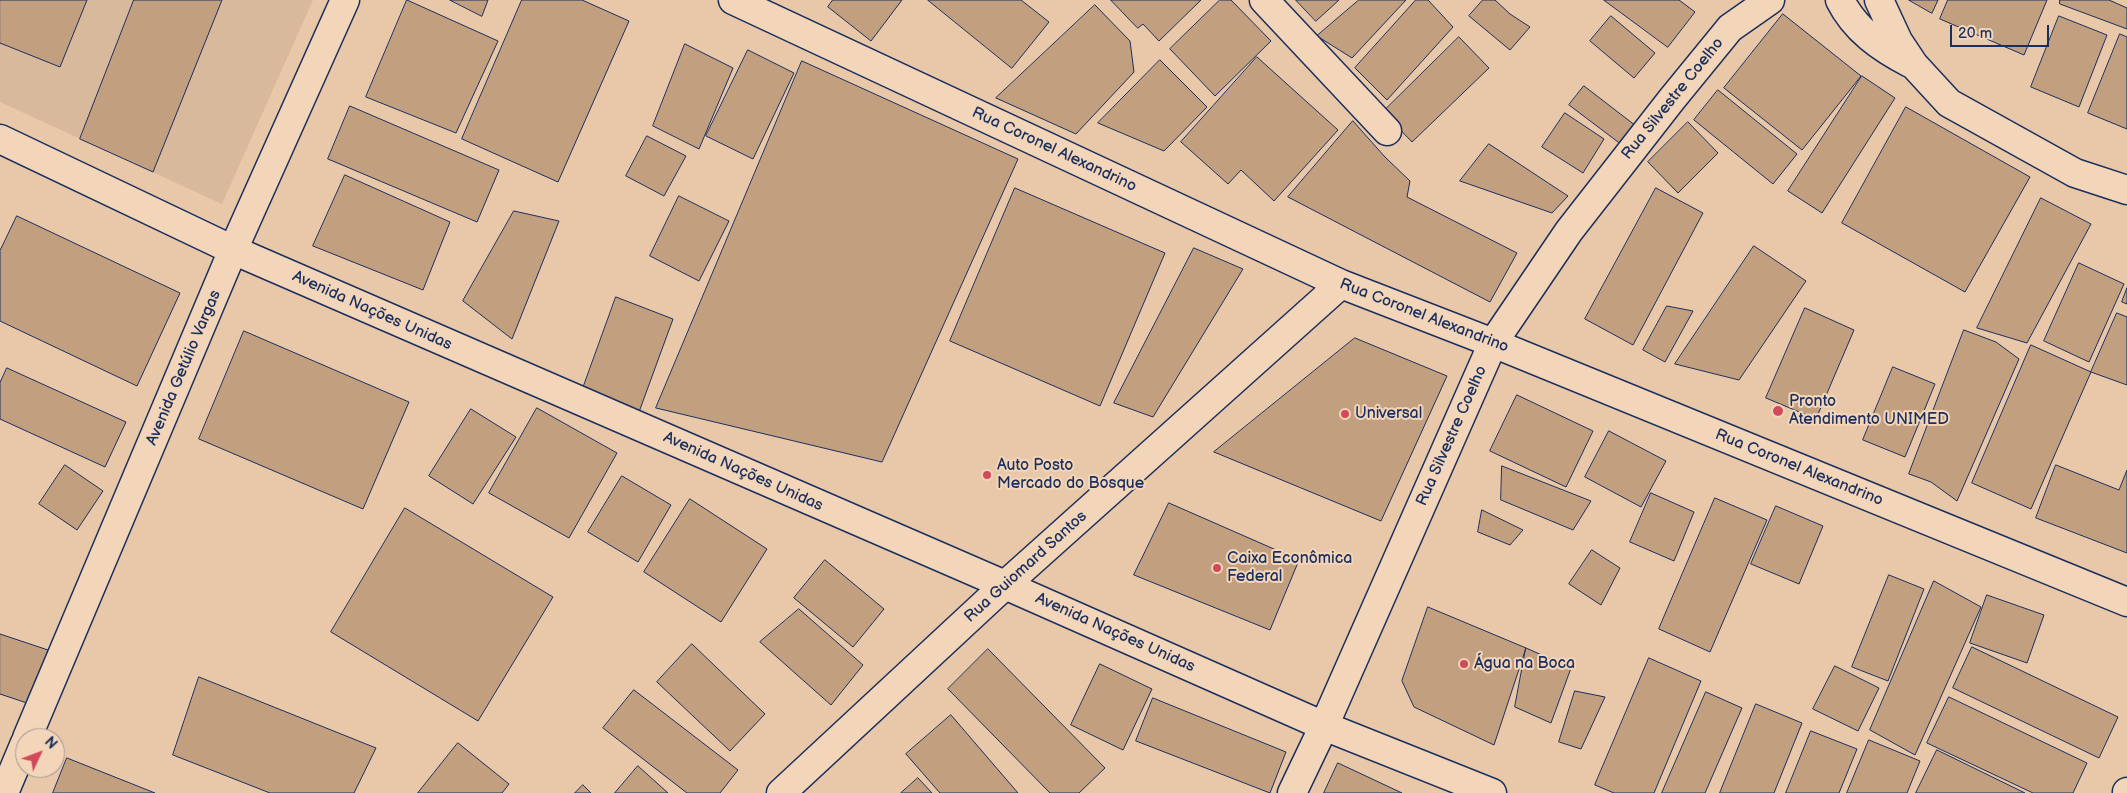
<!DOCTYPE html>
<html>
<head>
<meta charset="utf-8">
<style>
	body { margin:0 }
	#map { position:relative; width:2127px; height:793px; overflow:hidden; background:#e8c8a8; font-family:"Balsamiq Sans",sans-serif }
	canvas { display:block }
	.north { position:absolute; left:15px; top:728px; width:50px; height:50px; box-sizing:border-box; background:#f3d6b9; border:1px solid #9d9395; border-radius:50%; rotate:47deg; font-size:14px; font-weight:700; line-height:20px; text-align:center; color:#1b2f5e }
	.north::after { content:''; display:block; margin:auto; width:18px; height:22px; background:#d1495b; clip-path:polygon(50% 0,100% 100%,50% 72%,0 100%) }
	.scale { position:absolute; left:1950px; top:25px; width:99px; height:22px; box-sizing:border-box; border:2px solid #1b2f5e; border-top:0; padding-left:6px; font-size:15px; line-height:18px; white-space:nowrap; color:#1b2f5e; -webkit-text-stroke:4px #f3d6b9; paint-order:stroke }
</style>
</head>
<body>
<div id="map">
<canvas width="2127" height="793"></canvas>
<div class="north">N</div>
<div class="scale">20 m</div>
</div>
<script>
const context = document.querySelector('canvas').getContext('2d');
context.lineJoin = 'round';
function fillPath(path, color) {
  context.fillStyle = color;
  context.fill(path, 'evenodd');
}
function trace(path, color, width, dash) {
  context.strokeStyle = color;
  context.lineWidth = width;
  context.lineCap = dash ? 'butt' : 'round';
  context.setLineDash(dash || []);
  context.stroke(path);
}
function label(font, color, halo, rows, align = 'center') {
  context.font = font + ' "Balsamiq Sans",sans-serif';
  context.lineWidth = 4;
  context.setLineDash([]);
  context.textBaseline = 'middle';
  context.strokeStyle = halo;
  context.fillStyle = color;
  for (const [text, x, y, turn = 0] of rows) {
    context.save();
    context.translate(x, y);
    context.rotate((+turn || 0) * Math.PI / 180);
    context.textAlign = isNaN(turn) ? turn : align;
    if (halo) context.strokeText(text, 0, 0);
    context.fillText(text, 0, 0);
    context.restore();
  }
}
fillPath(new Path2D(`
	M0,0H313L222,204L0,102Z`), '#d9b99b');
const building = new Path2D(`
	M0,0H87L60,67L0,43Z
	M134,0H222L153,172L80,139Z
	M407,0L498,41L456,133L366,97Z
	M450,0H488L482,16Z
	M522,0H582L629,21L558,182L462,139Z
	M833,0H902L871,41L828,7Z
	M928,0H1021L1049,22L1012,68Z
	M1111,0H1201L1159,41L1143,24L1138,28Z
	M1220,0H1231L1271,41L1215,96L1170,49Z
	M1296,0H1339L1316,21Z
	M1359,0H1406L1352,58L1317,36Z
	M1416,0H1428L1453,27L1387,100L1355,68Z
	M1483,0H1495L1510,14L1530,27L1510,50L1469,16Z
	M1604,0H1679L1695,12L1668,47Z
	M1909,0H1938L1932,13Z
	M1948,0H2047L2024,55L1940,19Z
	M2060,0H2109L2127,8V29L2060,4Z
	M1095,5L1130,41L1134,72L1076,134L996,98Z
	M1783,14L1861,76L1802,150L1724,88Z
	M1611,16L1655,53L1634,78L1590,41Z
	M2059,16L2107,35L2079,107L2031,87Z
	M2120,34L2127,37V129L2088,113Z
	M1459,37L1489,68L1412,142L1383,112Z
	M685,44L733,68L699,149L653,126Z
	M748,50L794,73L753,159L706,136Z
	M1257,57L1338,130L1274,201L1241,170L1228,184L1181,142Z
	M1160,60L1207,107L1164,151L1098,123Z
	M802,61L1018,159L882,462L656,408Z
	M1862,76L1895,98L1822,213L1788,191Z
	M1584,86L1636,126L1622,145L1569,105Z
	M1718,90L1797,154L1773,184L1694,120Z
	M350,106L499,170L477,222L328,159Z
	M1906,107L2030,177L1965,292L1842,223Z
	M1565,113L1604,139L1583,173L1542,147Z
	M1353,121L1385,157L1410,181L1407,197L1517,253L1490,302L1288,197Z
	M1688,122L1718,153L1678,193L1648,162Z
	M647,136L686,156L664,196L626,176Z
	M1489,144L1568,196L1552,213L1460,181Z
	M345,175L450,222L423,290L313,246Z
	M1015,188L1165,253L1100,406L950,341Z
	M1656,188L1703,213L1633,345L1585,319Z
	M679,196L729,221L699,281L650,256Z
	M2041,198L2091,224L2027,343L1977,328Z
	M514,211L559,221L512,339L463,301Z
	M17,216L180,293L137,386L0,321V251Z
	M1754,246L1806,281L1739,380L1675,364Z
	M1194,248L1243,269L1153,417L1114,403Z
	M2079,263L2124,284L2089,362L2044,341Z
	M2127,288V304L2122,302Z
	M616,297L673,319L639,412L582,391Z
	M1667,306L1693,311L1665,362L1643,350Z
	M1805,308L1854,330L1816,419L1766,398Z
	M2117,313L2127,317V385L2091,372Z
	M1964,330L1996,342L2019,359L1957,501L1931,482L1909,474Z
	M244,331L409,402L363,509L199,439Z
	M1355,338L1447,376L1381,521L1214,452Z
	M2031,345L2091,372L2031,509L1972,483Z
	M1893,367L1935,384L1905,457L1863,440Z
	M7,368L126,422L105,467L0,419V383Z
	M1517,395L1593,431L1566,487L1490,451Z
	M537,408L617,453L569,538L489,493Z
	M471,409L516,437L473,504L429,476Z
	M1609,431L1666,461L1641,507L1585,477Z
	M65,465L103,491L77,530L39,504Z
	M2056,465L2119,490L2127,470V553L2036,518Z
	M1502,466L1591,501L1573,530L1501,500Z
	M622,476L671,505L638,562L588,532Z
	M1651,493L1694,512L1674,561L1630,542Z
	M1715,498L1767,520L1710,652L1659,629Z
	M690,499L767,549L721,622L644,572Z
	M1169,503L1299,560L1270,630L1134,575Z
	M1776,506L1823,526L1799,584L1751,564Z
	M405,508L553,597L478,721L331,632Z
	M1482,510L1523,530L1510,545L1478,532Z
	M1592,550L1620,568L1601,605L1569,584Z
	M825,560L884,609L853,647L794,598Z
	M1889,575L1924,589L1888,681L1852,667Z
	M1934,581L1981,607L1915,755L1870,730Z
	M1987,595L2044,615L2027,663L1970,643Z
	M1428,607L1526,648L1494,745L1414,707L1402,681Z
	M799,609L863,665L831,705L760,642Z
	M0,634L48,650L30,704L0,694Z
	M692,644L765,714L730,751L657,682Z
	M1972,647L2118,717L2099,758L1953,688Z
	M1526,648L1571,668L1551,723L1515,707Z
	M988,649L1105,768L1079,793H1050L948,689Z
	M1649,658L1701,681L1654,793H1614L1595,785Z
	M1100,664L1152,689L1123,750L1071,725Z
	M1835,666L1879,688L1858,731L1813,709Z
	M199,677L376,748L354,793H270L173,755Z
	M634,690L738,770L720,793H687L603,728Z
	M1575,691L1605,697L1581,749L1559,742Z
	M1706,692L1742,708L1705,793H1662Z
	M1949,697L2087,763L2073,793H2033L1927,743Z
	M1153,698L1286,752L1270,793L1136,741Z
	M1756,704L1802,723L1774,793H1720Z
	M951,715L1018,793H940L906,754Z
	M1811,731L1857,749L1839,793H1786Z
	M1869,740L1920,761L1907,793H1847Z
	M458,743L509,784L502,793H418Z
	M1937,750L2025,793H1916Z
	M67,758L155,793H53Z
	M1338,763L1402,793H1324Z
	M638,766L668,793H615Z
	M918,778L932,793H901Z
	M583,785L591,793H575Z`);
fillPath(building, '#c29f7f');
trace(building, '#1b2f5e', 1);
const street = new Path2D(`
	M733,0L1341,284L1493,343L2127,602
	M1264,0L1387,131
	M1840,0C1855,30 1881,48 1910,63
	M1879,0L1898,41L1914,65L1949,103L2075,173L2127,190
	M781,793L1005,585L1341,284
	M1292,793L1324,726L1493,343L1569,231L1672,99L1730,28L1770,0
	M2127,793V792`);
const secondary = new Path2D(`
	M0,139L233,250L1005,585L1324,726L1492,793
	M27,738L233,250L345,0
	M4,793L25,743`);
trace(street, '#1b2f5e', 31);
trace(secondary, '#1b2f5e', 31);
trace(street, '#f3d6b9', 28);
trace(secondary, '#f3d6b9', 28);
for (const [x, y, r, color] of [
	[1778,411,6,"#d1495b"],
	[1345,414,5,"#d1495b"],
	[987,475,5,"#d1495b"],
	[1217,568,5,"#d1495b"],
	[1464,664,5,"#d1495b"]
]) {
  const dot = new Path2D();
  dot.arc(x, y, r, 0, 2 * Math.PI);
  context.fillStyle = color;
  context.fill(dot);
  trace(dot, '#f3d6b9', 2);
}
label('16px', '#1b2f5e', '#f3d6b9', [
	["Rua Silvestre Coelho",1673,99,-51],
	["Rua Coronel Alexandrino",1054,150,25],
	["Avenida Nações Unidas",372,311,24],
	["Rua Coronel Alexandrino",1424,316,21],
	["Avenida Getúlio Vargas",184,368,-67],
	["Rua Silvestre Coelho",1452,436,-66],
	["Rua Coronel Alexandrino",1799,468,22],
	["Avenida Nações Unidas",743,472,24],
	["Rua Guiomard Santos",1026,567,-42],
	["Avenida Nações Unidas",1115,633,24]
]);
label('16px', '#1b2f5e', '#f3d6b9', [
	["Pronto",1789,402],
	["Atendimento UNIMED",1789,420],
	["Universal",1355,414],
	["Auto Posto",997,466],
	["Mercado do Bosque",997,484],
	["Caixa Econômica",1227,559],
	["Federal",1227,577],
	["Água na Boca",1474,664]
], 'left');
</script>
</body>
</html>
